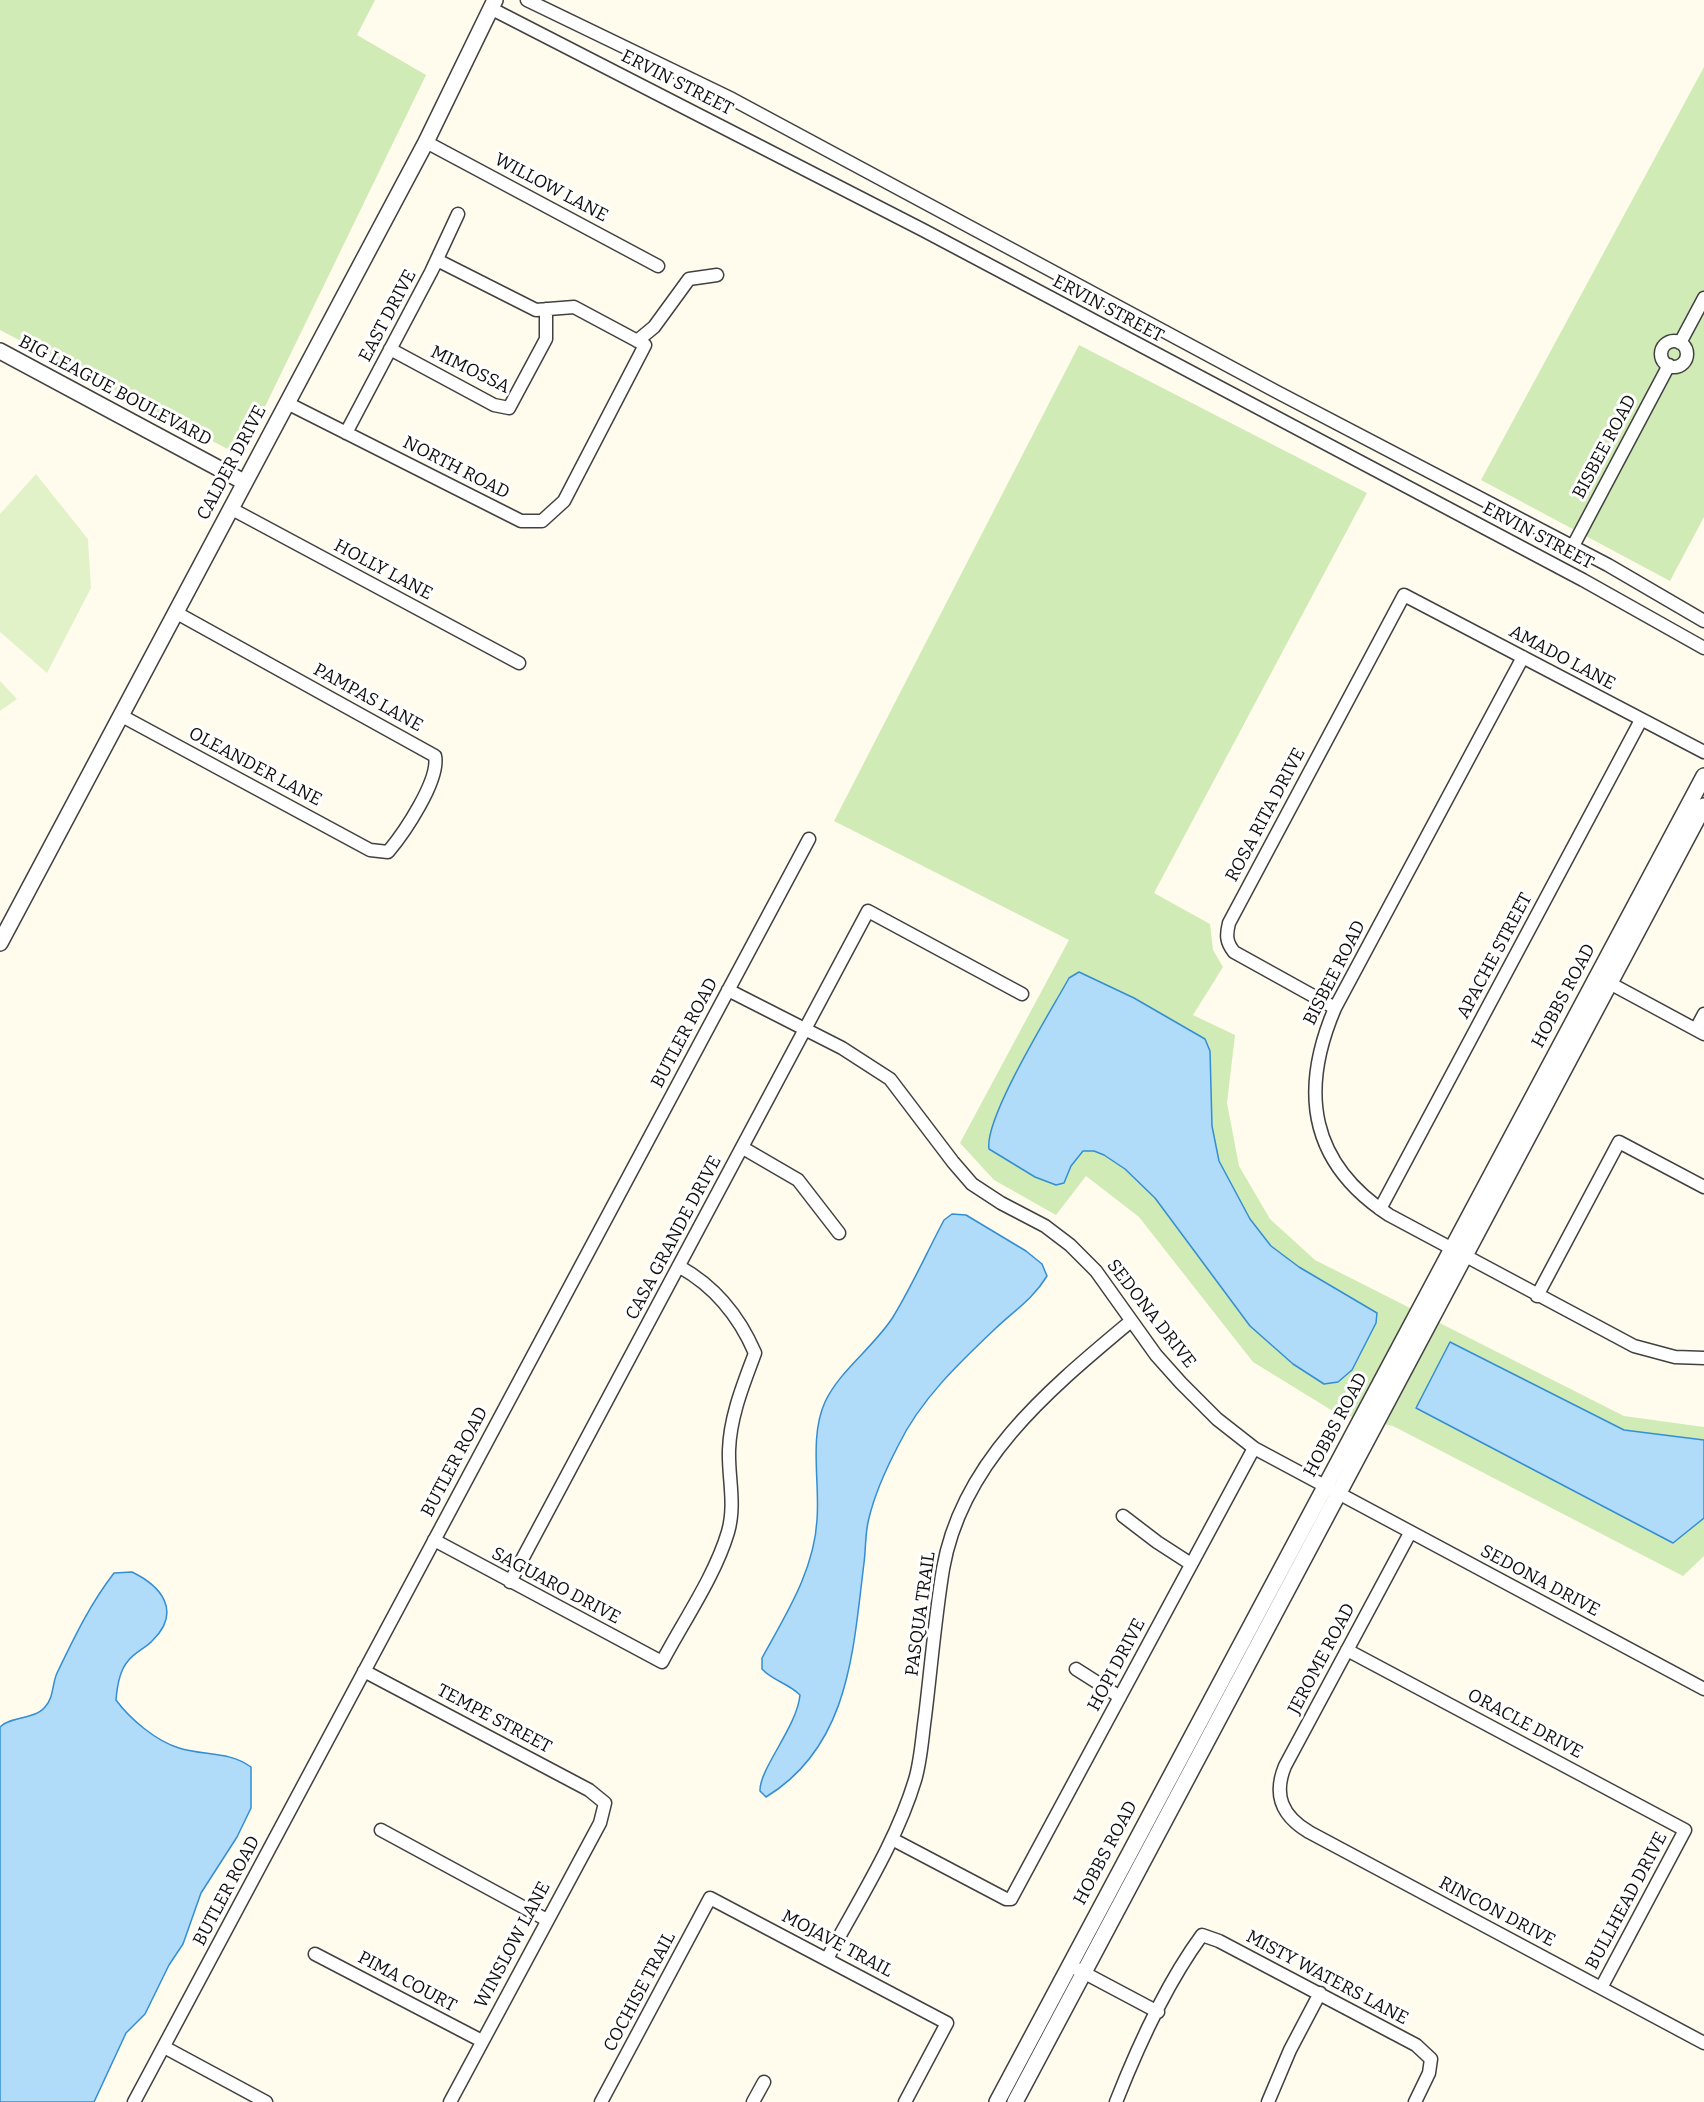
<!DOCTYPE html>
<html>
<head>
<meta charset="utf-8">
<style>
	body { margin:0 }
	canvas { display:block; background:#fffcee }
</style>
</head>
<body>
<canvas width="1704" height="2102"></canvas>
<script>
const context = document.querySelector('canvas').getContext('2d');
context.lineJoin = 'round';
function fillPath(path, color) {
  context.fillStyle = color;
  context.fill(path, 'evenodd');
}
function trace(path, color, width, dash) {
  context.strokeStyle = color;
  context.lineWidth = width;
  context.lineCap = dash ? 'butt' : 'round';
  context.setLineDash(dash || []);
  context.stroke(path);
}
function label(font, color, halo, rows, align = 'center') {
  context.font = font + ' Bitter,serif';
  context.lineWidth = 6;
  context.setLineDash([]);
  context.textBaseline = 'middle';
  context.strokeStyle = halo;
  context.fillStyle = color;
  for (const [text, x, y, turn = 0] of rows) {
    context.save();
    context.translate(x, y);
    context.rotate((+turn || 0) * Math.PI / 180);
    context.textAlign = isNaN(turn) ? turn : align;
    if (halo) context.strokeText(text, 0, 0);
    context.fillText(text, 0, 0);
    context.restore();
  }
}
fillPath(new Path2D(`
	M0,0H375L357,35L426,75L241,456L0,330Z
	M1704,67V517L1670,581L1481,480Z
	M1079,345L1367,493L1154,893L1210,924L1213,950L1223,967L1193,1015L1235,1035L1227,1103L1239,1166L1270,1219L1315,1260L1624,1416L1704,1427V1556L1683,1576L1393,1426L1336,1413L1253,1362L1139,1217L1086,1176L1056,1215L994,1180L960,1143L1069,940L834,821Z`), '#d0ebb6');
fillPath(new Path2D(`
	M36,474L88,539L91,588L47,673L0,632V514Z
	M0,681L17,699L0,711Z`), '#e2f2c8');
const water = new Path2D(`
	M1079,972L1134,998L1205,1039L1210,1051L1212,1126L1219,1161L1250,1219L1271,1246L1299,1267L1377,1313L1376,1323L1352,1370L1338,1382L1324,1384L1293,1364L1250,1326L1155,1198L1125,1169L1104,1155L1094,1151H1083L1071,1166L1064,1183L1056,1185L1035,1177L989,1149C984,1118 1051,1011 1069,978Z
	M952,1214L966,1215L1026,1251L1042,1264L1047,1276C1033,1299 1015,1310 996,1328C959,1363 920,1400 898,1446C886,1469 875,1493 869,1518C865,1532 866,1548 864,1563C853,1650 850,1746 766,1797L760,1791C759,1769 797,1727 800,1695C788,1683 773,1681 762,1669V1658C786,1614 814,1571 817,1520C820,1483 809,1437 825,1402C840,1370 874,1347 893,1317C912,1286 927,1252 944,1220Z
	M1450,1342L1624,1430L1704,1440V1518L1673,1543L1416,1408Z
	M132,1572C161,1586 182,1611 153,1640C146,1648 135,1652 128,1661C119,1671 117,1687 116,1700C130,1719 156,1741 179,1748C204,1756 229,1751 251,1767V1808L237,1837L201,1893L183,1944L169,1965L145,2014L126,2033L94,2102H0V1727C11,1716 34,1720 45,1707C54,1697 52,1684 57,1673C74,1638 90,1604 114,1573Z`);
fillPath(water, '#b0dbf9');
trace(water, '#348ed3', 1.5);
const minor = new Path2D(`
	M527,0L732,99L1277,392L1608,565L1704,621
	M492,9L923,230L1583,580L1704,648
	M426,142L658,266
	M637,341L654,327L689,279L717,275
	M1661 354a13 13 0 1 1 26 0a13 13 0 1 1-26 0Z
	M1680,343L1704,298
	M390,349L494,405L509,408L546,339V309
	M287,403L521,521H542L564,501L645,345L574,307L536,310L437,260L431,272
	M346,433L431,272L458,214
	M230,508L519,663
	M1573,546L1669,365
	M1523,657L1335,1008C1299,1092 1310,1163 1389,1215L1634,1346L1675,1357L1704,1358
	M120,715L370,850L388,852C404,833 440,780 435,756L175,612
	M1602,979L1704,1034
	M728,990L842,1048L890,1079L953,1162L972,1184L1001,1203L1045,1226L1070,1245L1096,1271L1156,1355L1181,1383L1217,1419L1254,1448L1704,1689
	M1335,1008L1234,952C1226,942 1226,935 1229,923L1404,595L1704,752
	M1696,1029L1704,1014
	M743,1148L798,1180L839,1233
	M1380,1209L1641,720
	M1537,1296L1619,1142L1704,1187
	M1123,1516L1157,1542L1191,1564
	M1410,1533L1285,1766C1273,1795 1282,1816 1309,1832L1704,2043
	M434,1540L662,1662C683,1622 715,1576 728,1532C736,1504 728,1477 729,1450C730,1416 744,1383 755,1353C739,1316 714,1286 680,1267
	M510,1582L868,911L1022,994
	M1347,1650L1685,1830L1601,1988
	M1076,1669L1120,1697
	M364,1671L589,1790L605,1803L600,1823L450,2102
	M381,1830L547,1920
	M892,1839L1006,1899H1011L1254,1448
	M315,1954L482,2041
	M827,1959C858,1901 896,1843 915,1780C921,1760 922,1738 925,1717C931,1668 935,1618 943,1569C962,1460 1051,1388 1131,1321
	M1077,1969L1158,2012
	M164,2047L266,2102
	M134,2102L809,839
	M601,2102L710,1898L947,2023L905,2102
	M753,2102L764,2082
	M1116,2102C1138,2046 1166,1984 1202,1935L1219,1941L1416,2045L1431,2059L1429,2073L1415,2102
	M1268,2102L1290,2050L1320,1993`);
const tertiary = new Path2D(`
	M0,351L244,482
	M0,943L426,142L495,0
	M997,2102L1704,776
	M1015,2102L1704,806`);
trace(minor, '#414141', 15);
trace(tertiary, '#414141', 18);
trace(minor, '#fff', 12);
trace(tertiary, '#fff', 15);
label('18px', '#0e0e0e', '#fff', [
	["ERVIN STREET",677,83,27],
	["WILLOW LANE",551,188,28],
	["ERVIN STREET",1108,309,28],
	["EAST DRIVE",388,316,-62],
	["MIMOSSA",470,370,26],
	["BIG LEAGUE BOULEVARD",115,391,28],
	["BISBEE ROAD",1605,447,-62],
	["CALDER DRIVE",232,463,-62],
	["NORTH ROAD",456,468,27],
	["ERVIN STREET",1538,536,28],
	["HOLLY LANE",383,570,28],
	["AMADO LANE",1562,658,28],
	["PAMPAS LANE",368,698,29],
	["OLEANDER LANE",255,767,28],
	["ROSA RITA DRIVE",1266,815,-62],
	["APACHE STREET",1495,956,-62],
	["BISBEE ROAD",1335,973,-63],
	["HOBBS ROAD",1564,996,-62],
	["BUTLER ROAD",685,1033,-62],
	["CASA GRANDE DRIVE",674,1238,-62],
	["SEDONA DRIVE",1151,1314,52],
	["HOBBS ROAD",1336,1425,-62],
	["BUTLER ROAD",455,1462,-62],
	["SEDONA DRIVE",1540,1581,28],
	["SAGUARO DRIVE",556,1586,28],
	["PASQUA TRAIL",921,1614,-82],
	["JEROME ROAD",1322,1659,-62],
	["HOPI DRIVE",1117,1665,-62],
	["TEMPE STREET",494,1719,28],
	["ORACLE DRIVE",1525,1724,28],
	["HOBBS ROAD",1106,1853,-62],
	["BUTLER ROAD",227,1891,-62],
	["BULLHEAD DRIVE",1627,1901,-62],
	["RINCON DRIVE",1497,1912,28],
	["MOJAVE TRAIL",837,1944,28],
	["WINSLOW LANE",513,1945,-62],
	["MISTY WATERS LANE",1327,1978,28],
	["PIMA COURT",407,1982,28],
	["COCHISE TRAIL",640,1992,-62]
]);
</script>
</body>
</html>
